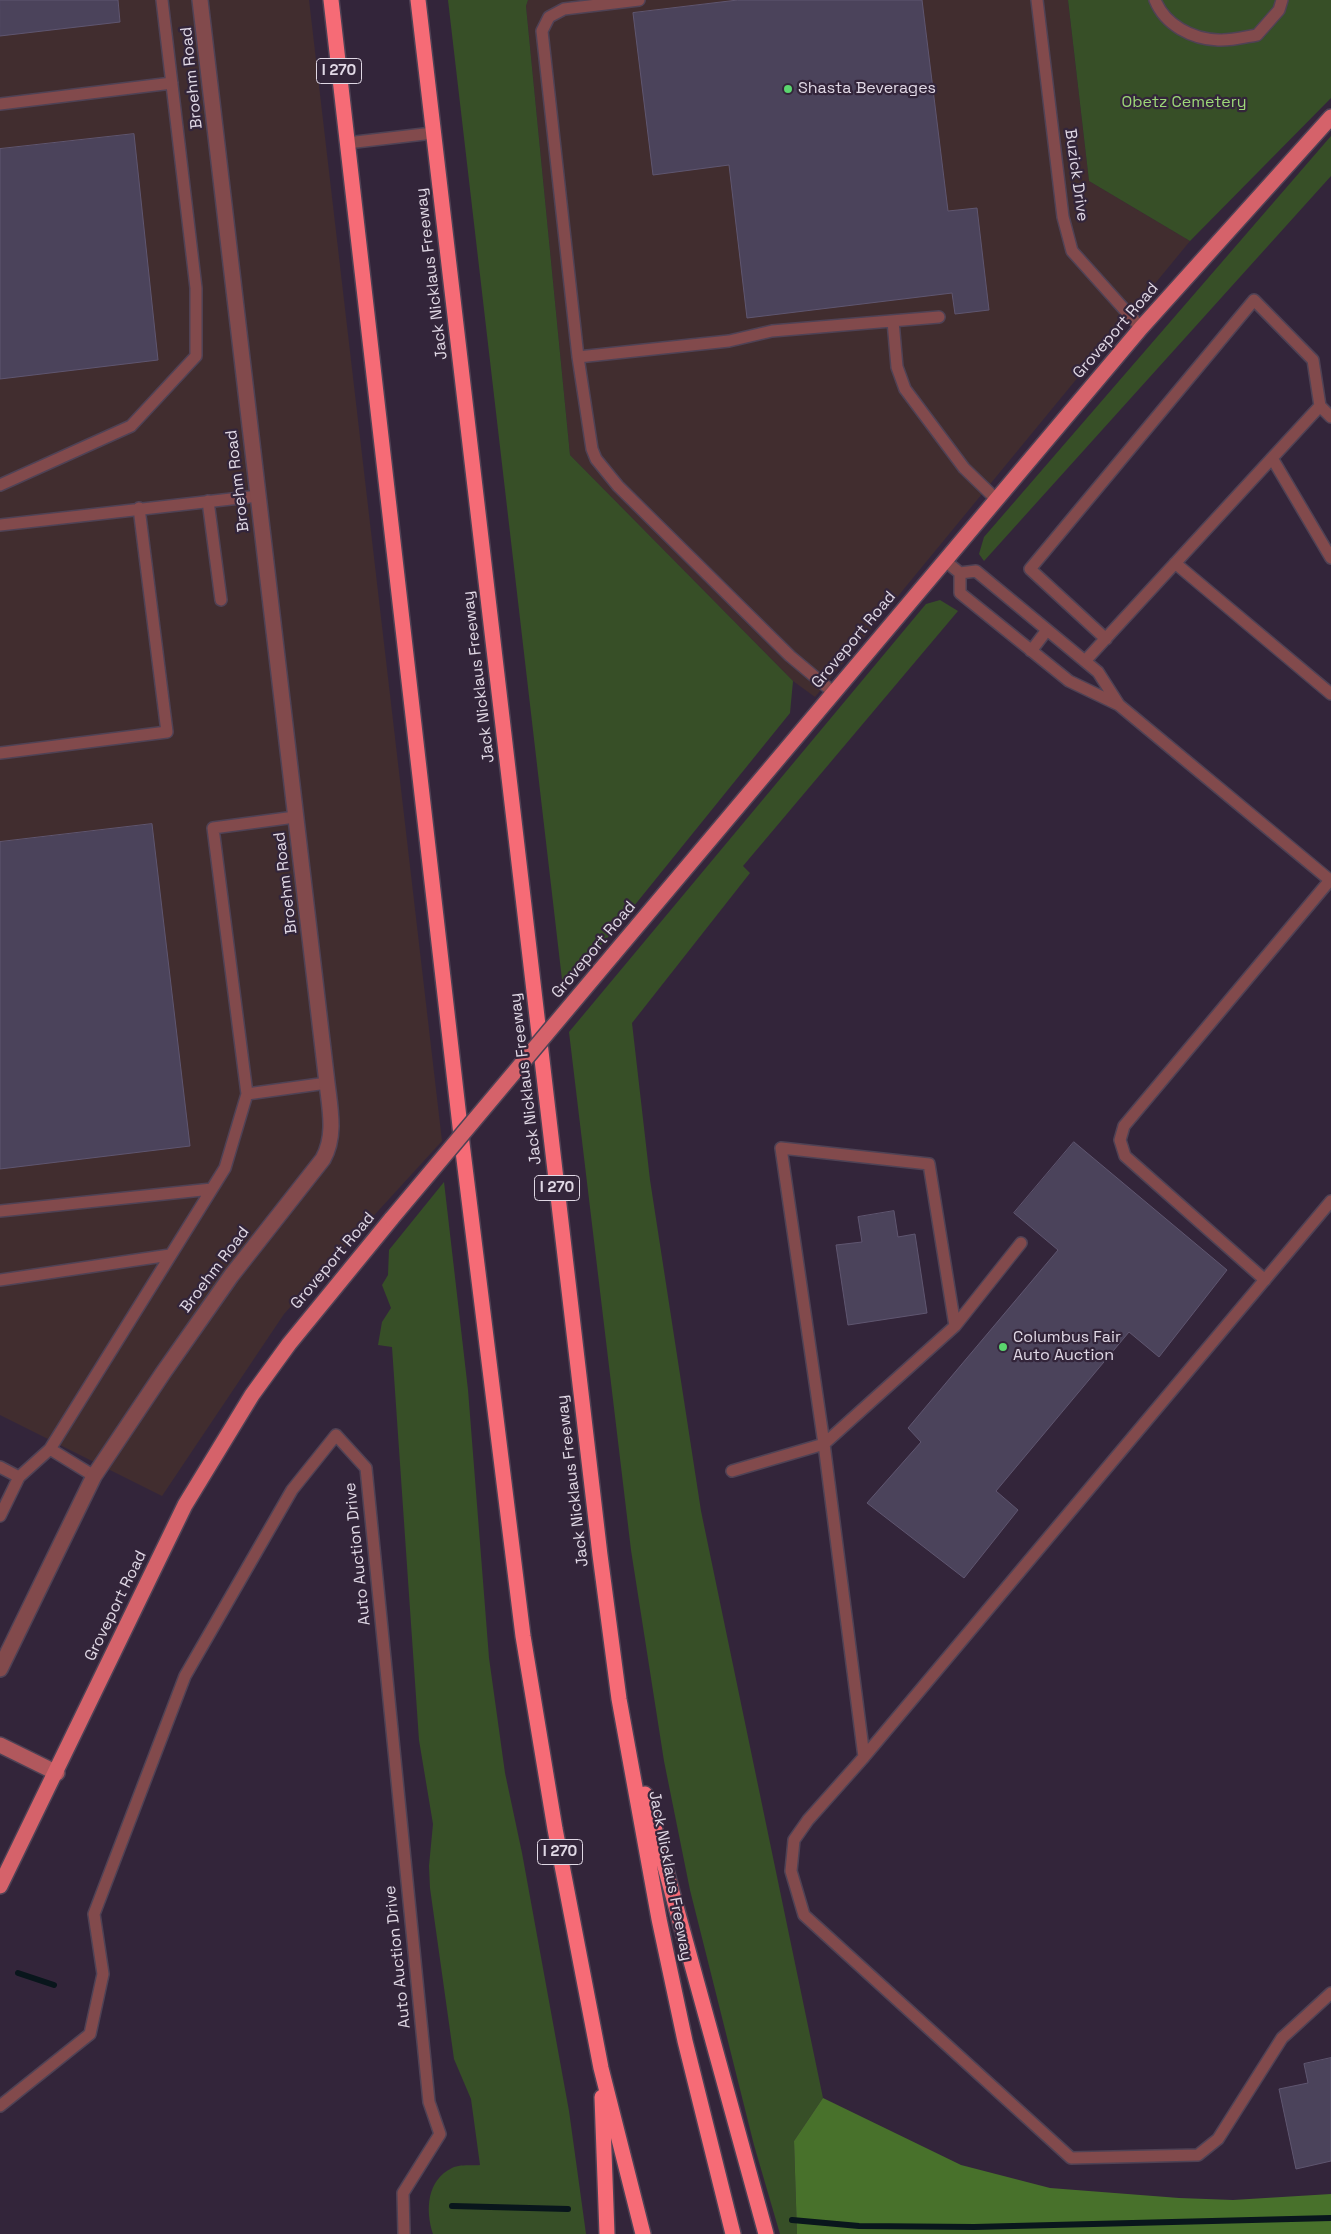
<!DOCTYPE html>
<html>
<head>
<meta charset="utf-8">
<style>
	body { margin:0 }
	canvas { display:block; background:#33253a }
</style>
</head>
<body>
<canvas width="1331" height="2234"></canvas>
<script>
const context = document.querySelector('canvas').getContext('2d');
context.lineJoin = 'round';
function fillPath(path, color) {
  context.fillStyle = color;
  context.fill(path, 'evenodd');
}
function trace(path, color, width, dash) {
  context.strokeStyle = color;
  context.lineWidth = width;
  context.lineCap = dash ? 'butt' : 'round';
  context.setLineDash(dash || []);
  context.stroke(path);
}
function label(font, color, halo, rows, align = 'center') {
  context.font = font + ' "Space Grotesk",sans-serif';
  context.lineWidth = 4.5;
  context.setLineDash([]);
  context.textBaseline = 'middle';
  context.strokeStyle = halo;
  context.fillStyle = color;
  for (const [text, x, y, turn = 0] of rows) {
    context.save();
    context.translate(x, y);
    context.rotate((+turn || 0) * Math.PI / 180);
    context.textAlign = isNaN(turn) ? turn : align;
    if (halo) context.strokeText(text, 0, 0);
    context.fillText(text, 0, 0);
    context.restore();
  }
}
fillPath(new Path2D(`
	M0,0H309L442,1141L284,1314L162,1496L0,1415Z
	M528,0H1068L1089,181L1190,241L815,697L793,681L570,455L526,6Z`), '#412d2f');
fillPath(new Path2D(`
	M448,0H528L526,6L570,455L793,681L790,713L617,927L563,988Z
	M1068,0H1331V98L1190,241L1089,181Z
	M1331,136V176L984,561L979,554L984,537Z
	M940,600L958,611L743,866L750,873L632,1023L650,1180L701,1511L823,2098L794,2141L797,2234H780L754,2145L690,1890L664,1761L631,1550L569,1032L926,604Z
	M444,1182L468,1390L489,1658L505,1773L522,1853L569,2111L586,2234H433C425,2210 427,2180 452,2168C460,2164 472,2166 480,2165L471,2099L454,2059L430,1888L429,1866L433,1824L419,1740L392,1347L378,1345L382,1322L391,1308L382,1285L388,1275L389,1250Z`), '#374f27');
fillPath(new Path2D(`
	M823,2098L961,2165L1050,2188L1179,2198L1233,2200L1331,2194V2234H797L794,2141Z`), '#48712b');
trace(new Path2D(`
	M18,1973L54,1985
	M452,2206L568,2209
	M792,2220L859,2226L974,2227L1331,2218`), '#09161c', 6);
const building = new Path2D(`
	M0,0H118L120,22L0,36Z
	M738,0H922L948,211L977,208L989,310L955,314L952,293L747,318L729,165L653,175L633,13Z
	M134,134L158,360L0,379V149Z
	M152,824L190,1146L0,1169V842Z
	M1074,1142L1227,1270L1159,1357L1129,1332L996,1491L1018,1510L964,1578L867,1503L921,1442L908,1428L1058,1250L1014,1213Z
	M894,1211L898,1237L915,1234L927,1313L848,1325L836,1245L862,1242L858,1217Z
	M1331,2058V2161L1296,2169L1279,2089L1308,2083L1304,2064Z`);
fillPath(building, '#4b435b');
trace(building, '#5f5670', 1);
const lane = new Path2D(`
	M1037,0L1063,217L1072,251L1141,328
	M1155,0C1165,25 1192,39 1218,40C1230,41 1245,37 1257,35L1279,10L1282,0
	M0,104L172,83
	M347,143L433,133
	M893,321L897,367L905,389L964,468L996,499
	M578,357L542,31L549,17L564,9L639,0
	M1320,406L1331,417
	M1272,458L1331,558
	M0,485L131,426L196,356V288L162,0
	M208,501L221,600
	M0,525L258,496
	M944,560L960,573L976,571L1098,672L1119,705L1069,681L960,593V573
	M1175,563L1331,694
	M1031,651L1047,630
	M1085,661L1320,406L1313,360L1254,300L1030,569L1106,639
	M833,692L790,656L618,486L596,459L592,449L578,357L729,341L772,331L939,317
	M1119,705L1331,881
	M0,753L167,732L139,508
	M247,1094L327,1083
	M1331,1201L864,1757L808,1820L794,1840L791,1871L804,1915L1071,2158L1198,2155L1218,2139L1282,2038L1331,1993
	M0,1211L212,1189
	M0,1280L170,1255
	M1265,1280L1125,1156L1120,1140L1124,1126L1331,879
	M50,1449L94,1476
	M0,1467L19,1477
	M732,1471L824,1444L955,1326L1021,1243
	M0,1516L19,1477L50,1449L225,1168L247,1094L213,828L295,817
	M864,1757L824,1444L781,1148L929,1164L955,1326
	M0,2106L90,2034L103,1974L94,1914L185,1676L292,1490L336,1435L366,1468L429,2102L440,2134L403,2193L404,2234`);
const street = new Path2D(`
	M0,1669L94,1476L163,1373L231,1276L323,1159C336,1136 330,1109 327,1083L200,0`);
const secondary = new Path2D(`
	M0,1745L57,1773`);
const primary = new Path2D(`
	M612,956L1141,328L1331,117
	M0,1886L185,1505L252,1395L289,1344L392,1218`);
const highway = new Path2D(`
	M331,0L461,1135L523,1636L555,1829L601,2068L643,2234
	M418,0L600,1555L619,1699L659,1919L685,2041L733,2234
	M645,1794L766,2234
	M602,2097L607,2234`);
trace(lane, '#4f4255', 14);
trace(street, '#4f4255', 18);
trace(secondary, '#4f4255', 18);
trace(primary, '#4f4255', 18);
trace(highway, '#4f4255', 18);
trace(lane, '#824a4c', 11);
trace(street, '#824a4c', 15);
trace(secondary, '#b1585d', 15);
trace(primary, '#d5626a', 15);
trace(highway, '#f66b76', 15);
const primaryBridge = new Path2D(`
	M392,1218L612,956`);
trace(primaryBridge, '#4f4255', 18, []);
trace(primaryBridge, '#d5626a', 15);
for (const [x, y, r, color] of [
	[788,89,5,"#5ad56e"],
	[1003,1347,5,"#5ad56e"]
]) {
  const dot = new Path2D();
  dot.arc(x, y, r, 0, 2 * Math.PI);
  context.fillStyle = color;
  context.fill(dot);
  trace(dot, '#33253a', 2);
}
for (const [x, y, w] of [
	[339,71,45],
	[557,1188,45],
	[560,1852,45]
]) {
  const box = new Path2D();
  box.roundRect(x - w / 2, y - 12.5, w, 25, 4);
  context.fillStyle = '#33253a';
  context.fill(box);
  trace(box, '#e0d8e5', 1);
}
label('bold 15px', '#e0d8e5', null, [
	["I 270",339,71],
	["I 270",557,1188],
	["I 270",560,1852]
]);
label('16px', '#e0d8e5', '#33253a', [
	["Broehm Road",192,78,-96],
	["Buzick Drive",1076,175,82],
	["Jack Nicklaus Freeway",432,274,-97],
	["Groveport Road",1116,331,-49],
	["Broehm Road",238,481,-97],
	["Groveport Road",854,640,-50],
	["Jack Nicklaus Freeway",479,677,-97],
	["Broehm Road",286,883,-97],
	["Groveport Road",594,950,-50],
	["Jack Nicklaus Freeway",526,1079,-97],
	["Groveport Road",333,1261,-50],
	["Broehm Road",215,1270,-53],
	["Jack Nicklaus Freeway",573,1481,-97],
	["Auto Auction Drive",358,1554,-96],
	["Groveport Road",116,1606,-64],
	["Jack Nicklaus Freeway",670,1876,79],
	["Auto Auction Drive",398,1957,-96]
]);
label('16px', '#e0d8e5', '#33253a', [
	["Shasta Beverages",798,89],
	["Columbus Fair",1013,1338],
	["Auto Auction",1013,1356]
], 'left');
label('16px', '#9dd878', '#33253a', [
	["Obetz Cemetery",1184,103]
]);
</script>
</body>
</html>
